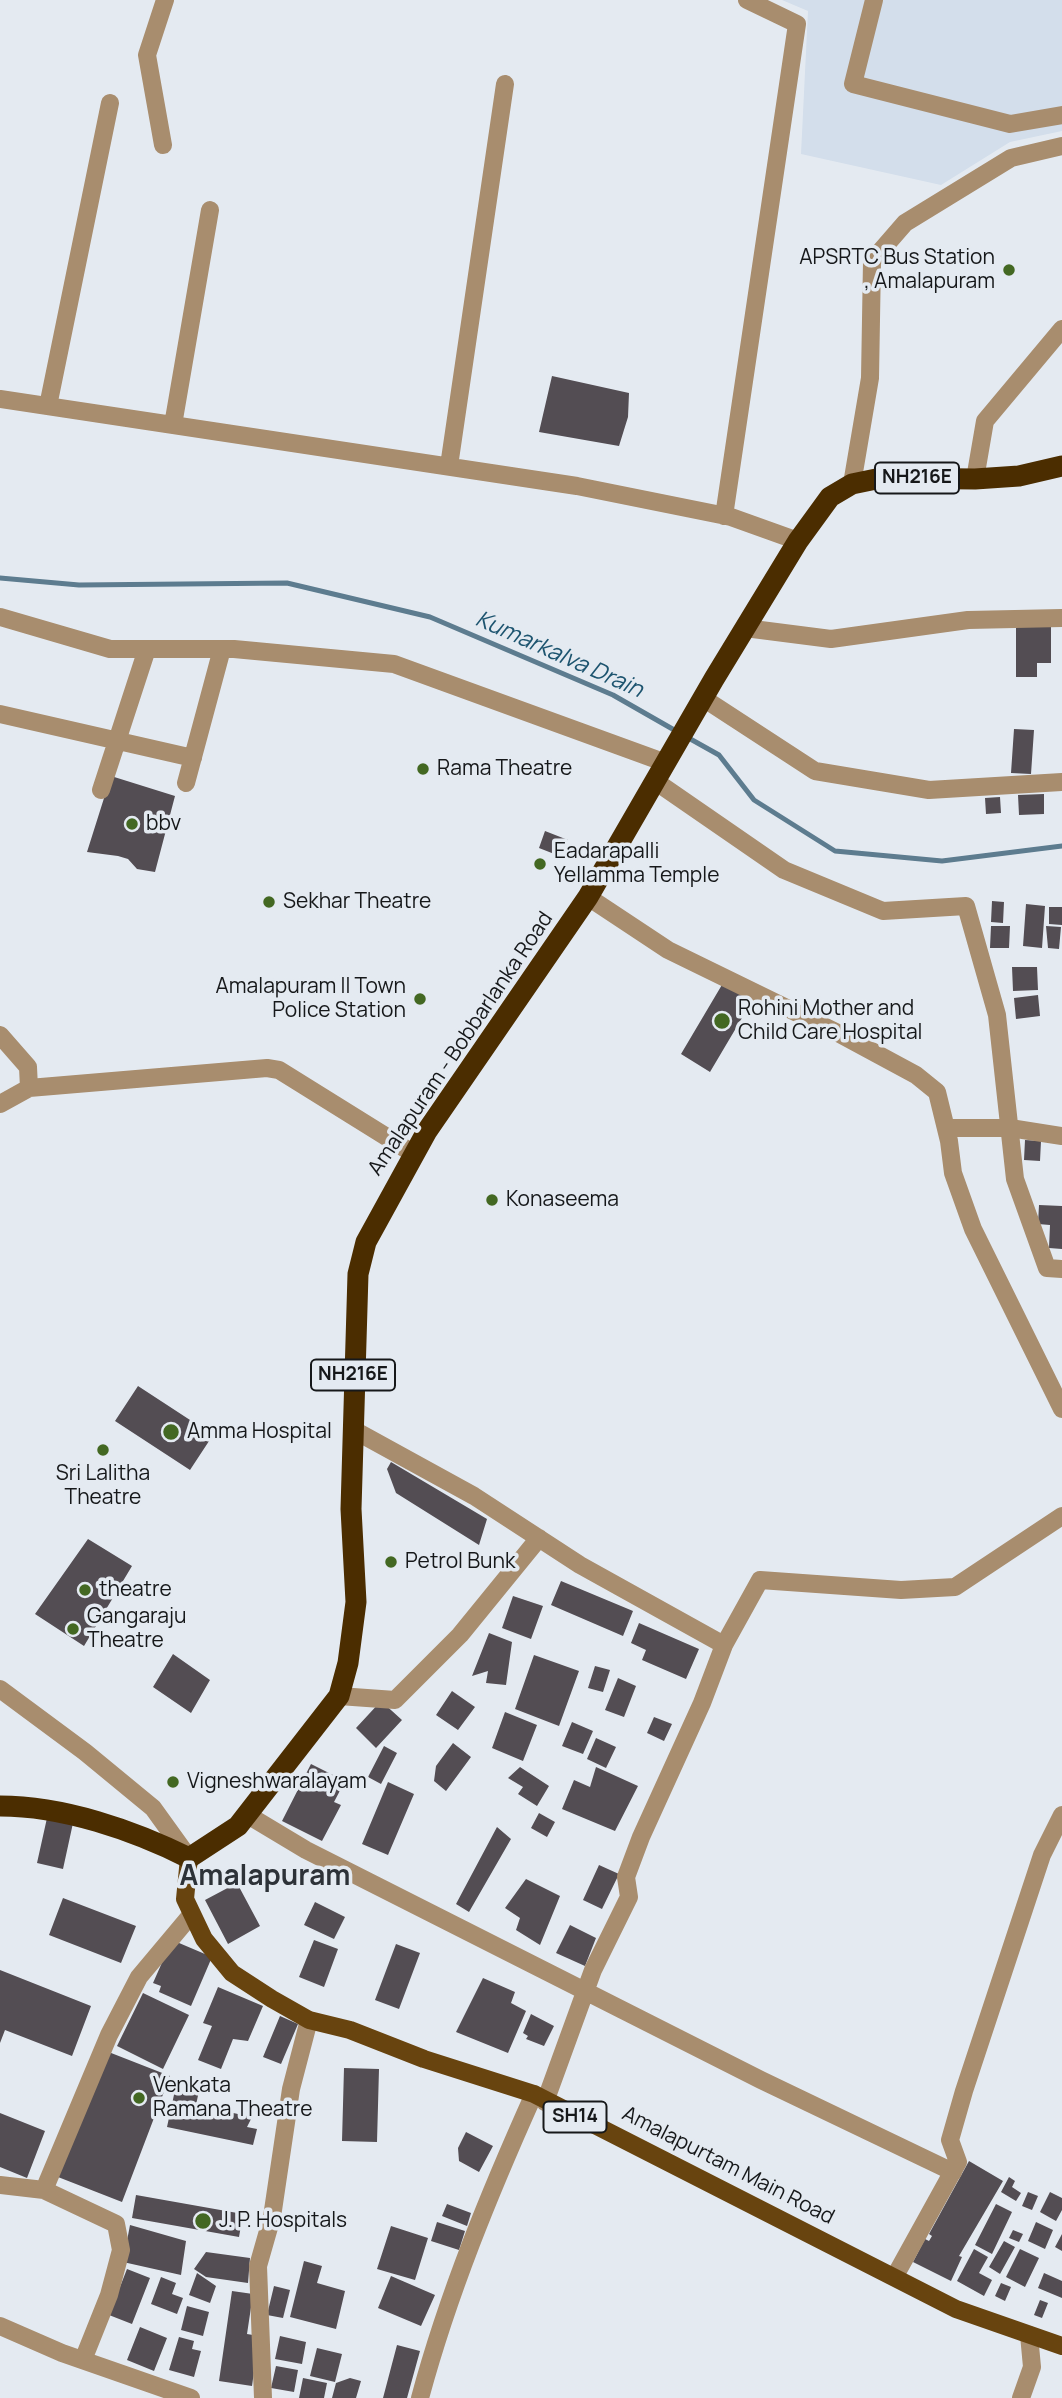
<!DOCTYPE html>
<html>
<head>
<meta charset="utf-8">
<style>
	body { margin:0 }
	canvas { display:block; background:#e4eaf1 }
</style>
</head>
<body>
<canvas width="1062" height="2398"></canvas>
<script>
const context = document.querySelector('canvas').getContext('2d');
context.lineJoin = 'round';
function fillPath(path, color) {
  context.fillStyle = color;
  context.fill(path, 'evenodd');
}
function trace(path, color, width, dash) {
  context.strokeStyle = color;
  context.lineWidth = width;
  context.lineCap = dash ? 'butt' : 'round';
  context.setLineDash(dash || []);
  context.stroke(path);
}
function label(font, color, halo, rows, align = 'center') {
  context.font = font + ' Manrope,sans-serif';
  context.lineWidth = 7;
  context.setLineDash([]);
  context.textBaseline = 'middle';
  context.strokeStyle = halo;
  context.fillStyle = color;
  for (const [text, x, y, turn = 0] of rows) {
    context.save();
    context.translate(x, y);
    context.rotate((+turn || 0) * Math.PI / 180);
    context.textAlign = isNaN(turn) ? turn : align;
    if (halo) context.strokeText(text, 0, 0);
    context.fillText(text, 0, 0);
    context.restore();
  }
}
fillPath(new Path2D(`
	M782,0H1062V131L1010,142L941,185L801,154L808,11Z`), '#d3deeb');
trace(new Path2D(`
	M0,578L79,585L287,583L430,617L613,695L676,731
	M685,736L719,755L754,800L835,851L942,861L1062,846`), '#5d7c8f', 5);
fillPath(new Path2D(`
	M552,376L629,393L628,417L619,446L539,432Z
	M1016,623L1051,624V663H1037V677H1016Z
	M1014,729L1034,730L1031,774L1011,773Z
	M111,776L175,796L155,872L137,869L128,859L118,856L87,852Z
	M1044,794V814L1019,815L1018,795Z
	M1000,797L1001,813L986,814L985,798Z
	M545,831L568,840L562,857L539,848Z
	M992,901L1004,902L1003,923L991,922Z
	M1026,904L1045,906L1042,948L1023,946Z
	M1049,907H1062V925L1049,924Z
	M991,926H1010L1009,948H990Z
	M1046,926L1061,927L1059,949L1048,948Z
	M1012,967H1037L1038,990L1013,991Z
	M726,978L755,996L710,1072L681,1054Z
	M1038,995L1040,1016L1016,1019L1014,998Z
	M1025,1140L1041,1141L1040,1161L1024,1160Z
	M1039,1205L1062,1206V1249L1049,1248L1050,1225L1038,1224Z
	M138,1386L213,1435L190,1470L115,1421Z
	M391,1462L487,1519L479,1545L396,1493L387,1469Z
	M88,1539L132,1566L84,1646L35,1614Z
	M561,1581L633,1611L623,1636L551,1605Z
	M513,1596L543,1606L531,1639L502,1628Z
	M639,1623L699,1649L686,1679L642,1660L646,1650L631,1643Z
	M489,1633L512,1642L506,1685L486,1683L488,1671L472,1676Z
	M173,1654L210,1680L191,1713L153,1687Z
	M534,1655L579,1671L559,1726L515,1709Z
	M595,1666L610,1670L603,1692L588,1688Z
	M618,1678L636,1686L624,1717L605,1710Z
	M452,1691L475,1707L458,1730L436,1715Z
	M381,1701L402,1720L376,1748L356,1728Z
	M505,1712L537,1725L523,1761L492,1748Z
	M654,1717L672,1724L664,1741L647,1733Z
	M572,1722L593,1731L583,1754L562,1746Z
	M596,1738L616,1747L606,1768L587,1759Z
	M453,1743L471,1757L446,1791L434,1781L436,1766Z
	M384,1746L397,1753L381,1784L368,1777Z
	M311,1764L345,1781L334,1802L341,1805L322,1841L282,1821Z
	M520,1767L549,1786L537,1806L518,1794L523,1787L508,1778Z
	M596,1767L638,1786L615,1831L562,1809L574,1780L590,1787Z
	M388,1782L414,1794L388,1855L362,1844Z
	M539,1813L555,1822L547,1837L531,1828Z
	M47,1818L73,1823L63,1869L37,1863Z
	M497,1827L511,1839L469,1912L456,1904Z
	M599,1865L619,1874L602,1909L583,1900Z
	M526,1879L560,1896L540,1945L516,1930L520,1918L505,1908Z
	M237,1883L260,1926L228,1944L205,1900Z
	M63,1898L136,1926L121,1963L49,1935Z
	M315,1902L345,1917L334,1939L304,1925Z
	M570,1925L596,1938L585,1966L556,1953Z
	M172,1940L212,1957L191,2006L159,1992L161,1986L153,1983Z
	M314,1940L338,1949L324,1987L299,1977Z
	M396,1944L420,1953L399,2009L375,2000Z
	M0,1970L91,2006L72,2056L5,2030L0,2043Z
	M483,1978L515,1992L511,2003L526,2011L508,2053L456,2032Z
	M218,1987L263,2006L248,2041L233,2039L221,2069L198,2060L212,2026L203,2023Z
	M143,1993L189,2015L163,2069L117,2046Z
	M531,2014L554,2026L544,2046L526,2039L528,2036L523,2033Z
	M280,2016L298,2024L281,2064L263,2057Z
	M106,2051L170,2076L122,2202L58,2177Z
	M344,2068L379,2069L377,2142L342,2141Z
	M177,2081L200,2086L196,2105L252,2117L247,2127L257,2129L253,2145L167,2127Z
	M0,2113L45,2131L27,2178L0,2167Z
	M466,2132L493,2146L479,2172L459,2161L458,2148Z
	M969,2161L1003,2181L959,2256L962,2257L951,2281L913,2262L925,2239L929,2241L932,2236L929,2234Z
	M1009,2177L1015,2181L1012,2187L1021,2193L1016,2201L1001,2192Z
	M1028,2192L1038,2196L1032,2210L1022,2206Z
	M1050,2192L1062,2198V2210L1056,2221L1040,2212Z
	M136,2195L243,2214L239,2237L132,2218Z
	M447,2204L471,2213L467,2226L442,2216Z
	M996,2204L1012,2212L992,2254L975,2245Z
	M437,2222L465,2231L459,2250L431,2241Z
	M1036,2222L1053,2230L1045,2249L1028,2241Z
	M130,2225L186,2241L181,2275L123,2262Z
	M391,2226L428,2238L415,2280L377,2269Z
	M1013,2230L1023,2234L1019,2242L1009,2238Z
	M1062,2234V2251L1055,2247Z
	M1004,2241L1015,2247L1000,2274L989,2267Z
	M974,2249L988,2257L979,2273L992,2280L984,2296L957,2281Z
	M1020,2249L1039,2258L1025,2287L1006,2277Z
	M206,2252L250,2258L248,2283L206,2277L194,2269Z
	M304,2261L322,2266L317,2283L345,2291L336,2329L290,2317Z
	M127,2269L150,2278L132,2324L109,2315Z
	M197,2273L216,2286L210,2303L189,2295Z
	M1044,2273L1062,2281V2298L1038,2288Z
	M391,2276L435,2295L421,2326L378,2308Z
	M161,2277L176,2283L172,2294L183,2298L177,2314L151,2304Z
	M1001,2283L1011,2287L1005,2301L995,2296Z
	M274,2286L290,2290L283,2318L267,2315Z
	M232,2291L253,2294L247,2334L259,2336L252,2386L219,2381Z
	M1040,2300L1048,2303L1042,2318L1034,2315Z
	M187,2306L209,2312L203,2336L181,2330Z
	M140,2327L167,2338L154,2371L127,2360Z
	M280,2336L306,2342L302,2364L275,2359Z
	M179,2337L194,2341L192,2349L201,2351L194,2377L169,2370Z
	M397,2345L420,2351L407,2398H383Z
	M317,2348L342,2354L335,2382L310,2376Z
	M276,2366L298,2370L294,2392L271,2388Z
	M303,2378L327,2383L324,2398H299Z
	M350,2378L361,2381L356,2398H332L336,2383Z`), '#534d53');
trace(new Path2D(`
	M874,0L853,84L1010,124L1062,115
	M163,145L147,55L165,0
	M0,399L577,486L731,517L798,541
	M48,406L110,103
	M173,425L210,210
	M449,466L505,84
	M975,479L985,421L1062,329
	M852,484L870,378L872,261L905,223L1011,158L1062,146
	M724,516L797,24L747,0
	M0,617L110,649H234L394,664L666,763
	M745,628L831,639L968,620L1062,618
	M703,698L815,771L929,790L1062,782
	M0,714L193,758
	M655,781L784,870L883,911L966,906L997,1015L1015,1179L1047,1268L1062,1269
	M186,783L222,649
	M101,790L147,649
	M588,897L668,950L840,1034L916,1075L937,1092L949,1141L953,1173L973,1229L1062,1409
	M0,1035L28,1067L29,1088L0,1104
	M29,1088L267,1068L279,1070L414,1154
	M946,1128H1010L1062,1136
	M352,1429L474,1496L580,1565L724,1645
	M0,1689L85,1752L153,1808L189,1858
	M339,1696L395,1700L460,1635L539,1538
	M246,1814L306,1850L761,2080L953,2172
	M545,2102L593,1970L629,1897L626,1877L641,1837L702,1703L724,1645L760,1580L901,1590L955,1587L1062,1516
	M0,2185L44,2190L116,2224L121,2250L109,2295L83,2360
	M44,2190L109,2035L139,1977L191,1915
	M895,2276L958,2162L950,2140L964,2091L1042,1855L1062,1815
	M0,2326L62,2353L191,2398
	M263,2398L258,2266L272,2217L291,2089L309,2020
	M420,2398C448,2294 490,2192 534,2094
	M1021,2398L1032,2367L1029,2335`), '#a88d6e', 18);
trace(new Path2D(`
	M189,1858L185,1899L204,1939L232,1973L272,1999L309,2020L350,2030L424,2059L534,2094L956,2309L1062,2346`), '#68440f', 18);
trace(new Path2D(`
	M0,1806C63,1806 133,1830 189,1858L238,1826L339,1696L348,1663L356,1602L351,1509L358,1274L366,1242L427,1131L588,897L714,679L798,541L830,497L852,484L881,478L975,479L1019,476L1062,466`), '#4b2d00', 21);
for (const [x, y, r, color] of [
	[1009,270,7,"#436822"],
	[423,769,7,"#436822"],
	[132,824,7,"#436822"],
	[540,864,7,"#436822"],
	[269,902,7,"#436822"],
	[420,999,7,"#436822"],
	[722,1021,9,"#436822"],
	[492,1200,7,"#436822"],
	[171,1432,9,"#436822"],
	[103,1450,7,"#436822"],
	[391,1562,7,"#436822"],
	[85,1590,7,"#436822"],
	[73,1629,7,"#436822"],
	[173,1782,7,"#436822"],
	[139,2098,7,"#436822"],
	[203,2221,9,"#436822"]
]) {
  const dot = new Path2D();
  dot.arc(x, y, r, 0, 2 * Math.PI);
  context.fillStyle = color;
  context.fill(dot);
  trace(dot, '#e4eaf1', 2.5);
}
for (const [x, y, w] of [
	[917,478,84],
	[353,1375,84],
	[575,2117,63]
]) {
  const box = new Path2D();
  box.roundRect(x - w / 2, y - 15.5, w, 31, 5);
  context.fillStyle = '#e4eaf1';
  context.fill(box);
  trace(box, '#16181a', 2);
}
label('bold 19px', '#16181a', null, [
	["NH216E",917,478],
	["NH216E",353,1375],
	["SH14",575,2117]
]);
label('21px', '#16181a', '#e4eaf1', [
	["APSRTC Bus Station",995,258,"right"],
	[", Amalapuram",995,282,"right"],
	["Rama Theatre",437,769],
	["bbv",146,824],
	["Eadarapalli",554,852],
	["Yellamma Temple",554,876],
	["Sekhar Theatre",283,902],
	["Amalapuram II Town",406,987,"right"],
	["Police Station",406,1011,"right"],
	["Rohini Mother and",738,1009],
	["Child Care Hospital",738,1033],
	["Konaseema",506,1200],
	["Amma Hospital",187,1432],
	["Sri Lalitha",103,1474,"center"],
	["Theatre",103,1498,"center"],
	["Petrol Bunk",405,1562],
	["theatre",99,1590],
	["Gangaraju",87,1617],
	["Theatre",87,1641],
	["Vigneshwaralayam",187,1782],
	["Venkata",153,2086],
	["Ramana Theatre",153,2110],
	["J. P. Hospitals",219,2221]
], 'left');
label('21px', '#16181a', '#e4eaf1', [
	["Amalapuram - Bobbarlanka Road",461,1044,-56],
	["Amalapurtam Main Road",728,2166,27]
]);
label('italic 23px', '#1d546f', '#e4eaf1', [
	["Kumarkalva Drain",559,655,24]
]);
label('bold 28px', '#2d3238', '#e4eaf1', [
	["Amalapuram",265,1877]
]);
</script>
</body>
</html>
